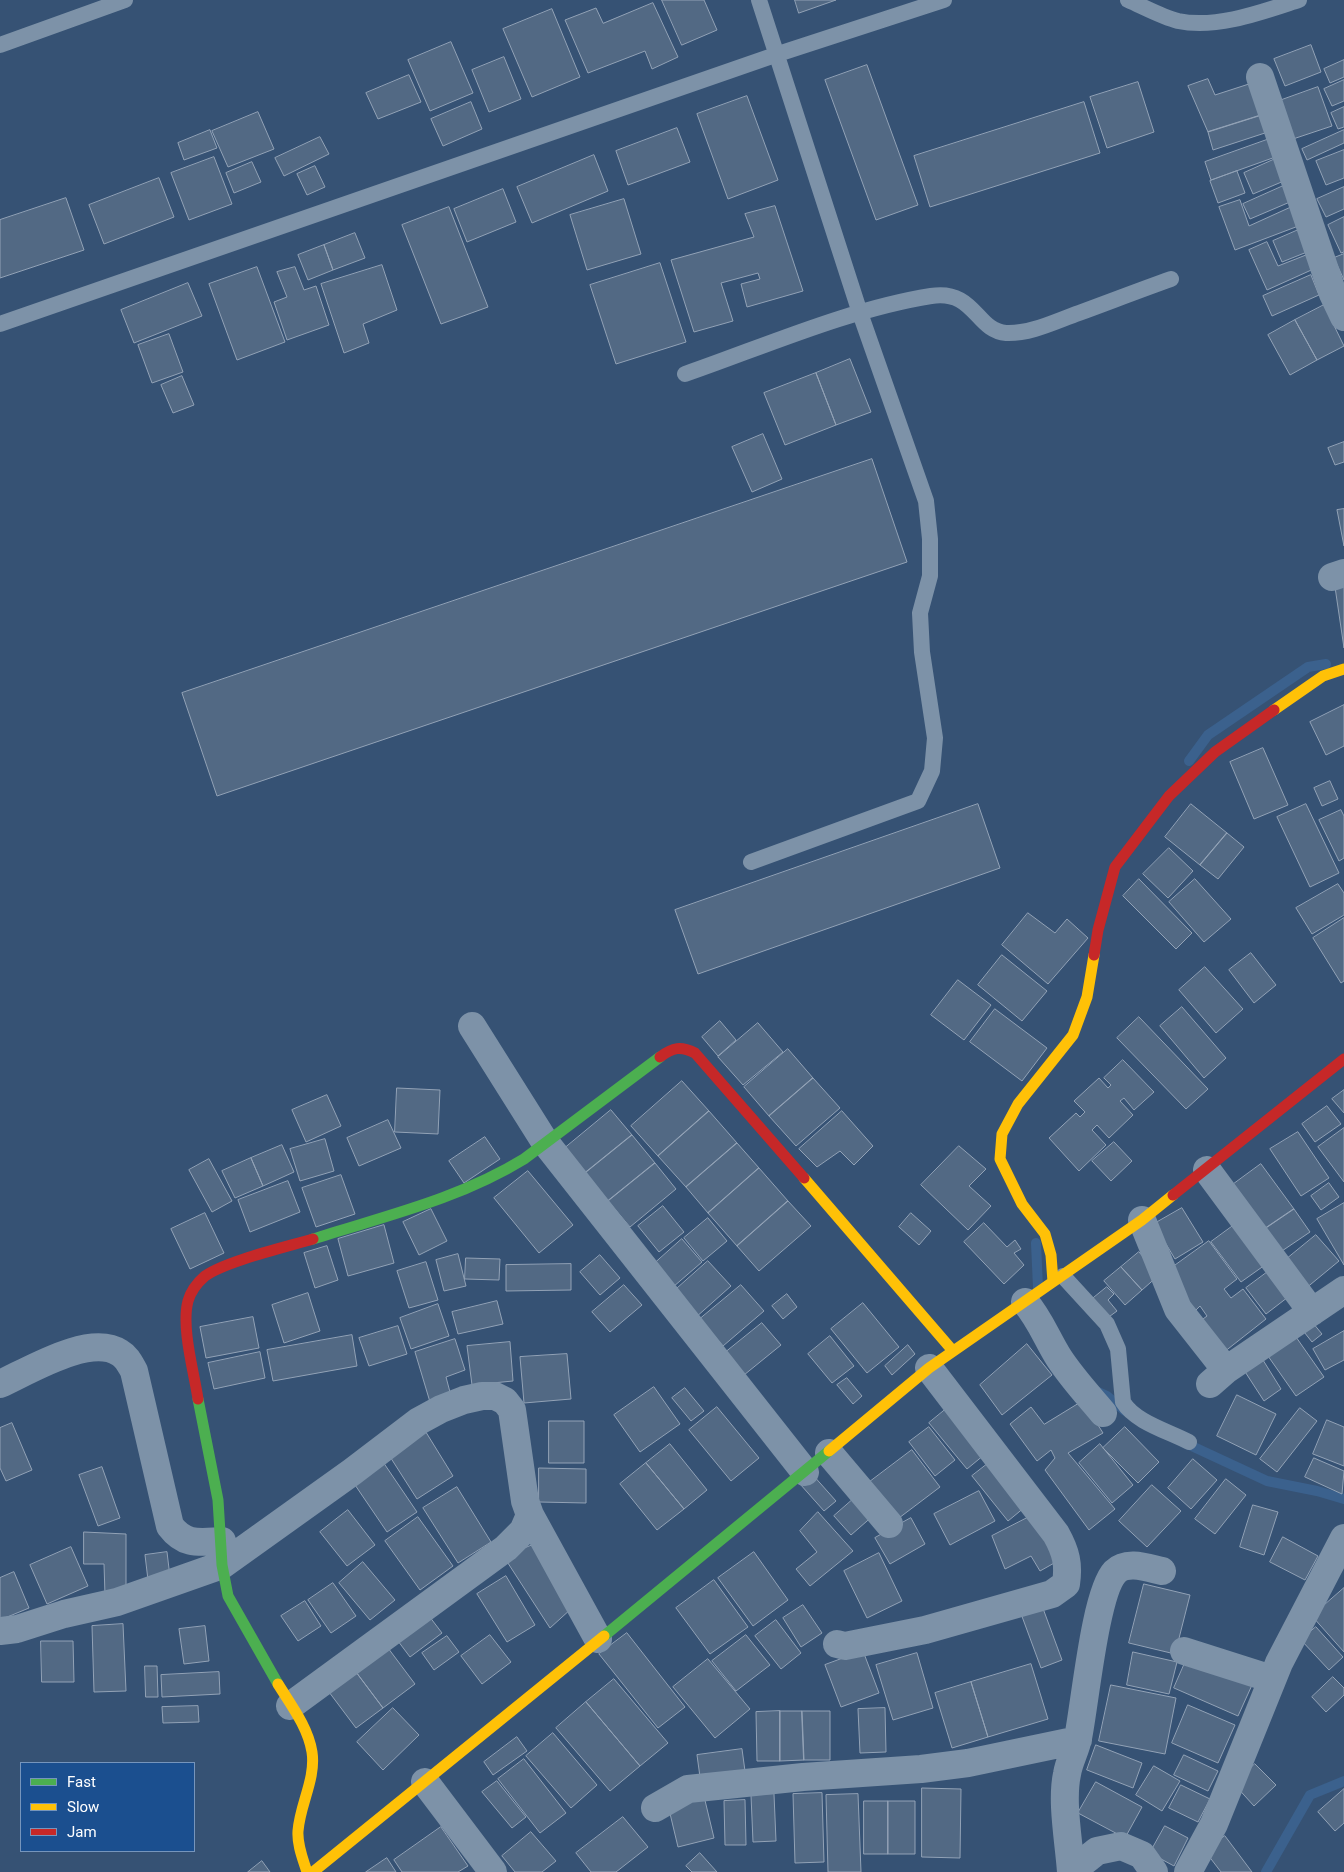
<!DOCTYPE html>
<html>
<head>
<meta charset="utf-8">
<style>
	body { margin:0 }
	#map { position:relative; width:1344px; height:1872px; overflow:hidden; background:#365274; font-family:Roboto,sans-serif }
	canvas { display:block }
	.legend { position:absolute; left:20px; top:1762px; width:175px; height:90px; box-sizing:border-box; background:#1b4f8f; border:1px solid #7695bc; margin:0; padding:6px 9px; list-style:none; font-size:15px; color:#fff }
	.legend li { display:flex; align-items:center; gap:10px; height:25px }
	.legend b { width:25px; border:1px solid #7695bc }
</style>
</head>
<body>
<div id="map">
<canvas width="1344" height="1872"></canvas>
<ul class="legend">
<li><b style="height:6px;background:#4caf50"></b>Fast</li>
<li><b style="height:6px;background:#ffc107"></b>Slow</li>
<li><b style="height:6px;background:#c62828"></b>Jam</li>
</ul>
</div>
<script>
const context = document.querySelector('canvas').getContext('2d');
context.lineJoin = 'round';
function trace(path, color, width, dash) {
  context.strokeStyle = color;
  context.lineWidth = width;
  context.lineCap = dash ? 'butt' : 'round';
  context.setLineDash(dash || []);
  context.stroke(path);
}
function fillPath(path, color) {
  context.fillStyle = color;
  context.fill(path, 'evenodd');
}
trace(new Path2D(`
	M1189,761L1208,735L1308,667L1326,664
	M1036,1243L1038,1288
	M1096,1391L1107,1396L1125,1411
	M1183,1442L1267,1481L1317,1491L1344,1499
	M1266,1872L1310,1795L1344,1781`), '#3b618d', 10);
const building = new Path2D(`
	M662,0H704L717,30L682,45Z
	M795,0H836L799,13Z
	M653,3L678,57L652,69L645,51L588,73L565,20L596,8L603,23Z
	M552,9L580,77L532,97L503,29Z
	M451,42L473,93L430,111L408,60Z
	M1311,45L1321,72L1285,86L1274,59Z
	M504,57L521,99L489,112L472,70Z
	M1344,60V77L1330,83L1324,69Z
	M867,65L918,205L876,220L825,80Z
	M409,75L421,102L378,119L366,93Z
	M1208,79L1215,95L1252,83L1265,114L1208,132L1188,86Z
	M1344,80V101L1332,106L1324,89Z
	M1138,82L1154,132L1107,148L1090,97Z
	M1318,87L1332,126L1293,139L1279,101Z
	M747,96L778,180L728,199L697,114Z
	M471,102L482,129L443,146L431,119Z
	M1084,102L1100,153L930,207L914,156Z
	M1344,107V127L1338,129L1331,113Z
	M258,112L274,149L228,167L212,131Z
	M1265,114L1271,131L1213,150L1208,132Z
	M677,128L690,162L628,185L616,151Z
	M210,130L217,148L184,160L178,143Z
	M1344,130V143L1307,160L1302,149Z
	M320,137L329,154L284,176L275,158Z
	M1275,137L1281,155L1211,180L1205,162Z
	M1344,150V178L1326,185L1316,161Z
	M594,155L608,191L532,223L517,187Z
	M1282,156L1291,178L1253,194L1244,173Z
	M214,157L232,204L189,220L171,173Z
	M252,162L261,182L234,193L226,173Z
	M315,166L325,187L307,195L297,174Z
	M1237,171L1245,193L1218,203L1210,181Z
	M159,178L174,217L104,244L89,205Z
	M1290,183L1297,199L1250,219L1243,204Z
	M1344,187V209L1326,217L1317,199Z
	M503,189L516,222L467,242L454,209Z
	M66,198L84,250L0,278V220Z
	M624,199L641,254L587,270L570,215Z
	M1240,200L1249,226L1293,206L1301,225L1235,250L1219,207Z
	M775,206L803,291L747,307L741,284L760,279L758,273L721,283L733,321L694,332L671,260L754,237L745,214Z
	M449,207L488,307L441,324L402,225Z
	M1344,217V252L1341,253L1328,225Z
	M1303,228L1312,250L1282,262L1273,241Z
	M355,233L365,258L333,270L324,245Z
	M1267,242L1278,266L1311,253L1318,267L1267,290L1249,250Z
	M324,245L333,270L308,280L298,255Z
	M1344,254V280L1334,258Z
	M660,263L686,342L616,364L590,285Z
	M382,265L397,310L363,324L369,343L344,353L321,284Z
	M257,267L285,342L237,360L209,284Z
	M295,267L304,290L316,286L329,325L287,340L274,302L287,297L277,272Z
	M1311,275L1319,295L1272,316L1263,296Z
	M188,283L202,316L134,343L121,310Z
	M1324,305L1344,346L1317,360L1295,320Z
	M1295,320L1317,360L1290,375L1268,335Z
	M169,334L183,372L152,383L138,345Z
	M850,359L871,412L836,425L816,373Z
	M816,373L836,425L785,445L764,393Z
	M182,376L194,405L173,413L161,385Z
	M763,434L782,479L752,492L732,447Z
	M1344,442V462L1335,465L1328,448Z
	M872,459L907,562L217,796L182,693Z
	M1344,509V546L1337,510Z
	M1344,585V648L1335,587Z
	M1344,705V746L1326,755L1310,722Z
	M1263,748L1288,805L1254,819L1230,762Z
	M1330,781L1338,799L1322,806L1314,788Z
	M978,804L1000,868L698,974L675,910Z
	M1191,804L1227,833L1200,865L1165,837Z
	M1306,804L1339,873L1310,887L1277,817Z
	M1341,810L1344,816V858L1339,861L1319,820Z
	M1227,833L1244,847L1218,879L1200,865Z
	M1169,848L1193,871L1168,898L1143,874Z
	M1139,879L1192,933L1176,949L1123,896Z
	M1195,879L1231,919L1204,942L1169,902Z
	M1338,884L1344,893V915L1312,934L1296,908Z
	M1028,913L1055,933L1067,919L1088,938L1048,984L1002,945Z
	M1344,918V981L1341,983L1313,938Z
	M1251,953L1276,985L1254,1003L1229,970Z
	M1002,955L1047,991L1022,1021L978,985Z
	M1205,967L1243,1009L1216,1033L1179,990Z
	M958,980L991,1005L964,1040L931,1015Z
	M1182,1007L1226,1058L1204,1078L1160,1026Z
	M995,1009L1047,1048L1022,1081L970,1042Z
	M1139,1017L1208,1089L1186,1109L1117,1038Z
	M720,1021L736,1040L718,1056L702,1037Z
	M758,1023L783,1052L743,1085L718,1057Z
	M788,1049L813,1078L769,1116L744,1087Z
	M1123,1060L1154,1092L1134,1110L1124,1098L1120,1101L1133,1115L1109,1138L1097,1125L1092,1130L1106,1145L1079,1171L1049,1138L1076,1113L1080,1117L1085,1112L1074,1101L1099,1078L1108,1088L1111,1085L1104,1078Z
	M813,1078L840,1108L796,1146L769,1116Z
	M682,1081L709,1111L658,1156L631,1126Z
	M397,1088L440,1090L438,1134L395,1132Z
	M1344,1090V1113L1332,1099Z
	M327,1095L341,1126L306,1142L292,1110Z
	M1327,1106L1341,1124L1315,1142L1302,1124Z
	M611,1110L632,1135L585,1173L565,1148Z
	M709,1111L737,1143L686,1187L658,1156Z
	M842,1111L873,1146L854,1165L840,1151L817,1167L799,1149Z
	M388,1120L401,1148L359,1166L347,1138Z
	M1344,1128V1182L1318,1147Z
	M1298,1132L1329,1178L1301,1196L1270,1149Z
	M632,1135L655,1163L608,1201L585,1173Z
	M485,1137L500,1159L464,1183L449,1161Z
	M325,1139L334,1171L300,1181L290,1149Z
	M1114,1142L1132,1161L1111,1181L1092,1161Z
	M737,1143L759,1168L708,1213L686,1187Z
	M282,1145L294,1172L263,1186L251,1158Z
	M959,1146L986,1169L969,1186L991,1206L968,1230L921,1185Z
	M251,1158L263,1186L235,1198L222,1171Z
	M209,1159L232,1201L212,1212L189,1170Z
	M655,1163L676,1189L630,1227L608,1201Z
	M1261,1164L1294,1209L1263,1230L1231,1186Z
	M759,1168L788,1201L737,1246L708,1213Z
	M528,1171L573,1225L539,1253L494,1198Z
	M341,1175L355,1214L316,1227L302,1188Z
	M288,1181L300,1212L250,1232L238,1200Z
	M1329,1183L1339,1197L1321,1210L1311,1196Z
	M788,1201L811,1226L759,1271L737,1246Z
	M1344,1203V1265L1317,1219Z
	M663,1206L684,1232L659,1252L638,1226Z
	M1182,1208L1203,1242L1175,1259L1154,1224Z
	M431,1209L447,1241L419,1255L403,1222Z
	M1294,1209L1310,1232L1279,1253L1263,1230Z
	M205,1213L224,1253L190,1269L171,1229Z
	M911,1213L931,1231L919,1245L899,1227Z
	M708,1218L727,1241L703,1261L684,1238Z
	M1241,1220L1272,1260L1241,1282L1211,1242Z
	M984,1223L1007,1247L1015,1240L1021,1249L1014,1253L1024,1265L1004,1284L964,1242Z
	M384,1225L394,1263L348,1276L338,1239Z
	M1316,1235L1339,1261L1305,1289L1283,1262Z
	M682,1239L702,1262L673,1287L654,1264Z
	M1209,1241L1237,1279L1224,1289L1231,1298L1243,1289L1266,1319L1219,1356L1195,1325L1207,1316L1200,1306L1195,1311L1166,1272Z
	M327,1246L338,1280L315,1288L304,1253Z
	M1139,1252L1159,1275L1142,1290L1121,1267Z
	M458,1254L466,1286L444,1291L436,1260Z
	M600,1255L620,1278L600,1295L580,1272Z
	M466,1258L500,1259L499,1280L465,1279Z
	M708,1261L731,1286L695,1318L672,1293Z
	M426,1262L438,1300L409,1308L397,1271Z
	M571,1264V1290L506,1291V1265Z
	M1121,1267L1142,1290L1125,1305L1104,1281Z
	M1273,1268L1292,1294L1266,1314L1246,1288Z
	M624,1285L642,1305L610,1332L592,1312Z
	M741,1285L764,1311L723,1346L700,1319Z
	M1107,1287L1114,1294L1108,1300L1117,1311L1106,1319L1091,1300Z
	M308,1293L320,1331L284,1343L272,1305Z
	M787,1294L797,1307L783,1319L772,1306Z
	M497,1301L503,1324L458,1334L452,1312Z
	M863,1303L899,1347L867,1373L831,1329Z
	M438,1304L449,1336L411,1349L400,1318Z
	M1303,1311L1322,1334L1312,1342L1293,1318Z
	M253,1317L259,1348L206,1358L200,1327Z
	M762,1323L781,1345L744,1375L726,1352Z
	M398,1326L407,1354L369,1366L359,1338Z
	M1344,1331V1360L1325,1370L1313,1349Z
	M352,1335L357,1366L273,1381L267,1350Z
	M830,1336L854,1366L832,1383L808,1354Z
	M1296,1337L1324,1377L1296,1396L1268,1356Z
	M455,1339L465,1370L446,1377L451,1396L430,1402L415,1352Z
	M510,1342L513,1381L472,1385L467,1346Z
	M1027,1344L1052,1375L1002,1415L980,1385Z
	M908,1345L915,1354L892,1375L885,1366Z
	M260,1352L265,1378L214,1389L208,1363Z
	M1258,1352L1281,1389L1264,1401L1240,1364Z
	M567,1354L571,1399L524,1403L520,1357Z
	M847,1378L862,1396L853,1404L837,1385Z
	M654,1387L680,1424L640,1452L614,1415Z
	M685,1388L704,1411L691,1421L672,1398Z
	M1237,1395L1276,1414L1256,1455L1217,1436Z
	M1083,1401L1103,1433L1068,1453L1115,1509L1089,1530L1045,1470L1055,1458L1051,1450L1037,1461L1010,1424L1031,1407L1044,1424Z
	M951,1405L990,1450L967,1469L929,1423Z
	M717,1407L759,1458L731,1481L689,1430Z
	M1300,1408L1317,1421L1277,1472L1260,1459Z
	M1327,1420L1344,1427V1466L1313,1454Z
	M549,1421H584V1463H549Z
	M12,1423L32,1470L6,1481L0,1468V1428Z
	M929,1427L955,1460L935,1476L909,1442Z
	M1125,1427L1159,1462L1138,1483L1103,1448Z
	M424,1429L453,1476L417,1499L387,1452Z
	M670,1444L707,1490L684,1509L646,1463Z
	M1100,1444L1133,1485L1112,1503L1079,1463Z
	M912,1450L940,1487L895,1521L867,1484Z
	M1314,1458L1344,1471L1342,1494L1305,1477Z
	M381,1459L417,1512L387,1532L351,1479Z
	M1193,1459L1217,1480L1191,1509L1168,1488Z
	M990,1462L1025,1507L1008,1521L972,1476Z
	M646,1463L684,1509L657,1530L620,1484Z
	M102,1467L120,1518L98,1526L79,1475Z
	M539,1468L586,1469V1503L539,1502Z
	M812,1474L836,1501L824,1511L800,1484Z
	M1226,1479L1246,1495L1215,1534L1195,1519Z
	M1152,1485L1181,1511L1147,1547L1119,1521Z
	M457,1487L491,1542L458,1563L423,1508Z
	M979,1491L995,1521L950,1545L934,1514Z
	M858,1495L875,1514L851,1535L834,1516Z
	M1253,1505L1278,1512L1264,1555L1240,1547Z
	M348,1510L375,1545L347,1566L320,1532Z
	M818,1512L853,1551L810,1586L796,1569L817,1552L800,1531Z
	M1033,1515L1056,1562L1040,1571L1031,1556L1005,1569L992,1536Z
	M418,1517L453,1566L420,1590L385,1541Z
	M911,1518L925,1544L890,1564L875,1538Z
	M84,1532L126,1534V1594L105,1595L104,1564H84Z
	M1283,1537L1318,1556L1305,1580L1270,1562Z
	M535,1544L572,1608L550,1628L504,1557Z
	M71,1547L88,1586L47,1604L30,1565Z
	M167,1552L170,1577L148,1580L145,1555Z
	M754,1552L788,1600L753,1626L718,1578Z
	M879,1553L902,1601L867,1618L844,1571Z
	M363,1562L395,1600L370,1620L339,1583Z
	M14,1572L29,1608L0,1620V1578Z
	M506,1576L535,1625L507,1642L477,1594Z
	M714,1580L748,1627L710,1654L676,1608Z
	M333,1583L356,1616L331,1633L308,1600Z
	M1144,1584L1190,1595L1175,1654L1129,1643Z
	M1344,1588V1652L1312,1616Z
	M305,1601L321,1626L298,1641L281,1616Z
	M1041,1603L1062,1660L1041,1668L1020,1611Z
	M803,1605L822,1633L801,1647L783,1618Z
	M426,1612L442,1633L410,1657L395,1637Z
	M776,1620L801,1653L781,1669L755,1636Z
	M123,1624L126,1691L94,1692L92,1626Z
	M205,1626L209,1661L184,1664L179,1629Z
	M1316,1627L1343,1657L1329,1670L1301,1640Z
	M627,1633L685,1707L658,1728L599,1654Z
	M490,1635L511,1662L482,1684L461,1656Z
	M746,1635L770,1665L736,1691L712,1661Z
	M447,1636L459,1652L434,1670L422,1653Z
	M41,1641H73L74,1682H42Z
	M388,1648L415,1684L383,1708L356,1672Z
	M863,1651L879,1693L841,1707L825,1665Z
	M1133,1652L1177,1662L1169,1694L1127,1685Z
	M917,1653L933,1708L893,1720L876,1665Z
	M1188,1656L1252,1685L1238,1716L1174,1688Z
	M708,1659L750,1709L715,1738L673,1687Z
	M1031,1664L1048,1719L988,1737L971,1682Z
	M145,1666H157L158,1697H146Z
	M219,1672L220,1694L162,1697L161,1675Z
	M356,1672L383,1708L356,1728L329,1692Z
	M1333,1677L1344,1688V1695L1326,1712L1312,1697Z
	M614,1679L668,1743L640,1766L586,1702Z
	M971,1682L988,1737L952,1748L935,1693Z
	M1111,1685L1176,1698L1165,1754L1099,1741Z
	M586,1702L640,1766L610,1791L556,1728Z
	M1188,1705L1235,1725L1218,1763L1172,1743Z
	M198,1706L199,1722L163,1723L162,1707Z
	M393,1708L419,1735L383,1770L357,1742Z
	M885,1708L886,1752L860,1753L858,1709Z
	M780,1711V1761H757L756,1712Z
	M780,1711H802L804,1760L780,1761Z
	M802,1711H830V1760H804Z
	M553,1733L597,1785L571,1808L526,1756Z
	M517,1737L527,1751L493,1775L484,1762Z
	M1096,1745L1142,1763L1133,1788L1087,1770Z
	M742,1749L745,1771L700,1777L697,1755Z
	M1184,1755L1218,1771L1208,1791L1174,1775Z
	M524,1759L566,1813L540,1833L498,1779Z
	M1255,1764L1276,1785L1254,1806L1234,1784Z
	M1154,1766L1180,1781L1162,1811L1136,1795Z
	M497,1781L526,1817L512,1828L482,1792Z
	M1096,1782L1142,1807L1125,1838L1078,1813Z
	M1181,1785L1210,1799L1198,1822L1169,1808Z
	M922,1788L961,1789L960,1858L922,1857Z
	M1344,1789V1823L1335,1831L1318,1812Z
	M703,1792L714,1838L678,1847L667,1801Z
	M822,1793L824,1862L795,1863L793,1794Z
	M774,1794L776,1841L753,1842L751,1795Z
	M858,1794L861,1872H828L826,1795Z
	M745,1800L746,1845H725L724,1801Z
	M864,1801H888V1854H864Z
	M888,1801H915V1854H888Z
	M623,1817L648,1847L616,1872H591L576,1853Z
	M1165,1826L1188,1838L1174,1866L1150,1853Z
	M441,1827L468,1866L458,1872H402L394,1860Z
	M531,1832L556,1861L542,1872H515L502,1856Z
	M1225,1836L1252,1872H1221L1205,1851Z
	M700,1853L717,1872H692L686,1866Z
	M387,1858L396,1872H366Z
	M262,1861L270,1872H248Z`);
fillPath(building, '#526984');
trace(building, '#92a2b6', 1);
trace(new Path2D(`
	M1128,0C1144,7 1162,17 1178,21C1217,29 1262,12 1299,0
	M0,45L125,0
	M0,324L778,54L944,0
	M685,374C763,347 849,309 931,296C975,289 976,331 1006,333C1031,334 1056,321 1079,313C1109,302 1140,290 1171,279
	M751,862L918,801L932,771L935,738L922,652L920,613L930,576V539L926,501L860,313L759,0
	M1063,1276L1107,1324L1118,1349L1123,1402C1135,1422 1168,1431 1189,1442`), '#7d92a8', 16);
trace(new Path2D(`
	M1260,77L1333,294L1344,317
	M1332,577L1344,573
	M472,1026L545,1142L805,1472
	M1207,1170L1312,1312
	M1142,1220L1178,1309L1226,1370
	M1025,1302C1040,1319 1047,1339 1059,1358C1072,1378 1088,1395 1103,1413
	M0,1384C29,1371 90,1333 120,1353C127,1357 130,1364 134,1371L170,1526C185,1546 200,1542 222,1541
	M1210,1384L1226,1370L1344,1290
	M829,1453L889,1524
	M0,1631L17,1629L64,1614L117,1602L222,1565L352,1472L419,1421L441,1409L464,1400L482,1396H495L505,1401L512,1410L525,1501L530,1515L598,1639
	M837,1644L845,1646L925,1630L1052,1594L1066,1584C1069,1564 1066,1552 1056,1534L929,1368
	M1184,1651L1272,1679
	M290,1706L506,1548L523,1531L530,1515
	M425,1782L493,1872
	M655,1808L688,1789L803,1777L921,1769L968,1763L1078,1740
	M1071,1872C1069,1842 1061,1802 1067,1774C1069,1761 1076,1750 1078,1738C1085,1704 1095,1593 1115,1572C1127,1560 1148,1568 1162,1571
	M1071,1872L1097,1851L1121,1846L1142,1855L1154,1872
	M1188,1872L1214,1824L1279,1663L1344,1538`), '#7d92a8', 28);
trace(new Path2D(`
	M313,1239C385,1216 459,1199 524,1159L660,1057
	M198,1399L218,1500L222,1565L228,1596L278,1684
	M604,1636L829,1451`), '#4caf50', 11);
trace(new Path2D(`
	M1274,710L1323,676L1344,669
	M804,1178L953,1351
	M1053,1282L1051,1255L1045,1234L1022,1204L1000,1159L1002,1134L1018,1104L1073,1035L1087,997L1094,955
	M829,1451L929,1368L1142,1220L1173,1195
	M278,1684C291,1705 308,1727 312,1752C316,1779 300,1804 298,1831C297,1845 303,1859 307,1872
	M313,1872L604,1636`), '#ffc107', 11);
trace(new Path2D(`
	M1094,955L1098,930L1115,867L1169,796L1215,752L1274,710
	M660,1057C673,1047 681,1046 695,1053L804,1178
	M1173,1195L1344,1059
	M198,1399C194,1372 181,1327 188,1301C191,1290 197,1283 205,1276C226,1261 286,1247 313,1239`), '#c62828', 11);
</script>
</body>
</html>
